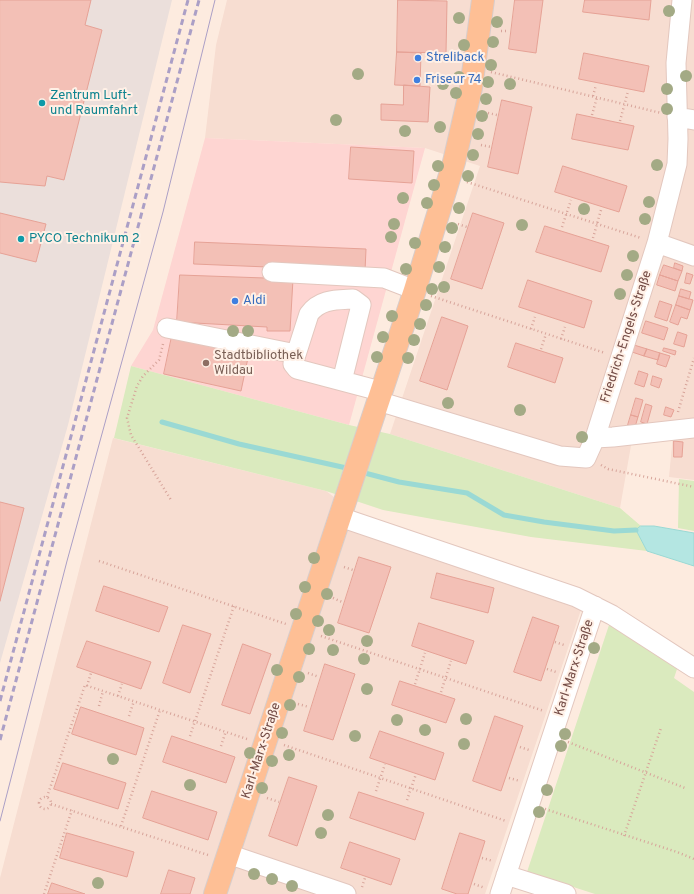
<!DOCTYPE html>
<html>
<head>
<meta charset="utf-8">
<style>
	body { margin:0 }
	canvas { display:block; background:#fdebdf }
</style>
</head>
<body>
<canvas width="694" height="894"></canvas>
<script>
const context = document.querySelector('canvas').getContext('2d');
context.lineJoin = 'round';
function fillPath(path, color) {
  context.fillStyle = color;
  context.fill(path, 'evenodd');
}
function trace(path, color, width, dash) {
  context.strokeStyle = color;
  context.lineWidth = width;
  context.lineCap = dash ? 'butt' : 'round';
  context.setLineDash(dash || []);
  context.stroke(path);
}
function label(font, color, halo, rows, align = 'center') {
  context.font = font + ' Overpass,sans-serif';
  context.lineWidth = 4;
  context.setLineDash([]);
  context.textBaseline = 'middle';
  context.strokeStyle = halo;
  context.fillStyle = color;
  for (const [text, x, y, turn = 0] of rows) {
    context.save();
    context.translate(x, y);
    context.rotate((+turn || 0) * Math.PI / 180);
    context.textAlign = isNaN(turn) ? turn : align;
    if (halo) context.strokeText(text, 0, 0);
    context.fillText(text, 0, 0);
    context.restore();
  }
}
fillPath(new Path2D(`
	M227,0H694V480L669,477L673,435L632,440L620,508L390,434L480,166L425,148L205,138L216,45Z
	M113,438L326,491L362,518L586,595L485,894H0V878Z`), '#f7ddd1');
fillPath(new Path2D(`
	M205,138L425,148L349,425L131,366L153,330Z`), '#fed5d2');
fillPath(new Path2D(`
	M0,0H172L68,425L0,663Z`), '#ebdfdb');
fillPath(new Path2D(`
	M131,366L349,425L390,434L620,508L641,526L636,530L647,551L531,537L383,510L326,491L114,438Z
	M679,479L694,481V531L678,528Z
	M609,625L678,666L674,678L694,692V894H595L527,872Z`), '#daeabe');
const water = new Path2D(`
	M641,526H654L694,533V566L647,551L636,530Z`);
fillPath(water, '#b4e6e2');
trace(water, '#9ad9d4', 1);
trace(new Path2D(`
	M162,422L239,444L351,469
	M361,472L399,482L467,493L504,515L544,522L614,531L636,530`), '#9ad9d4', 5);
const building = new Path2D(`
	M0,0H91L85,25L102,30L64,180L47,176L45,186L0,182Z
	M398,0L447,1L446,53L397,52Z
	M515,0H543L536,53L509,49Z
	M585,0H651L649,20L583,12Z
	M397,52L421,53L420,86L395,85Z
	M584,53L649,66L644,92L579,79Z
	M404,85L430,87L428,122L381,120V104L403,105Z
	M502,100L532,107L518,174L488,167Z
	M577,114L634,126L628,150L572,139Z
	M351,147L414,151L412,183L349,179Z
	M563,166L627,186L619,212L555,192Z
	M0,213L46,224L36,262L0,253Z
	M473,213L504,223L482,289L451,279Z
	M545,226L609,246L601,272L536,252Z
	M195,242L366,249L365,271L194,264Z
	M675,263L683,266L682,271L674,268Z
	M664,265L682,271L678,281L660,275Z
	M687,273L693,275L690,284L685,283Z
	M180,275L293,279L290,331H267V327L177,322Z
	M660,275L678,281L675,291L657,285Z
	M528,280L592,301L584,328L519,307Z
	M681,289L691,292L689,299L679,296Z
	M679,296L693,300L690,310L676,305Z
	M660,301L672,305L667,321L655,317Z
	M676,305L690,310L687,319L681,317L678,325L670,322Z
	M442,317L468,326L447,390L420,381Z
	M646,321L668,328L664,340L642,333Z
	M678,332L687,335L684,347L674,344Z
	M172,336L249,353L241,391L164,374Z
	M516,343L563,358L555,383L508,367Z
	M634,345L647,349L644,356L632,352Z
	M664,348L676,351L675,355L663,351Z
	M647,349L660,353L658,360L644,356Z
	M660,353L670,356L666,367L657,364Z
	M639,371L648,374L644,387L635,384Z
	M653,376L662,379L659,388L651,385Z
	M636,398L643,400L638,417L631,415Z
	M646,404L652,406L647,424L641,422Z
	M666,407L674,410L671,417L664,415Z
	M631,415L638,417L635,427L628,425Z
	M674,441L683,442L682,457H674Z
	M0,502L24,508L0,601Z
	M359,557L391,567L369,633L338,623Z
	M437,573L494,588L488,613L431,598Z
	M104,586L168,607L159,632L96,611Z
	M533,617L559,626L541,681L514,672Z
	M419,623L474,641L466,664L412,646Z
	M183,625L211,634L190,693L163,683Z
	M87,641L151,662L141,689L77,667Z
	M243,644L271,654L250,714L222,705Z
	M325,664L355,674L333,740L304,731Z
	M400,681L455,699L446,723L392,705Z
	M81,707L144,728L136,755L72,734Z
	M495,716L523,726L501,791L473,781Z
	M380,731L444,753L435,780L370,758Z
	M172,736L235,757L226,783L163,762Z
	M63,763L126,783L118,809L54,789Z
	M289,777L317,786L297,846L269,836Z
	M152,791L217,812L208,840L143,818Z
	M359,792L424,813L415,840L350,818Z
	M67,833L134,852L127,877L60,858Z
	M460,833L485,841L468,894H457L442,889Z
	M350,842L400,859L391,885L341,868Z
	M169,870L195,878L190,894H161Z
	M52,883L85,894H48Z`);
fillPath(building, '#f3c0b6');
trace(building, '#e6a296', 1);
const minor = new Path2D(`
	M677,117L694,120
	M657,243L694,256
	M272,272L384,278L415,290
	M167,328L296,354
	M342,381L361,305L353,299C336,300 320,299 309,314L293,364L297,369L380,391
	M378,401L560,456L586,458L595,438L657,243L677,164L678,139L676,63L682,0
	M595,438L613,437L694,428
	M340,517L576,597L612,615L694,668
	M228,854L346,894
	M506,875L566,894
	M500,894L595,606`);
const major = new Path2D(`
	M215,894L415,290L454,162L471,88L483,0`);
trace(minor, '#e3c7be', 21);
trace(major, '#d8cdcb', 24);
trace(new Path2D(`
	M501,31H508
	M491,72L661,113
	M593,96L596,85
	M488,113L497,115
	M592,115L597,97
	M620,121L628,91
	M481,145L491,147
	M467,182L641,238
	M458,224L467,227
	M562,227L571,200
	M593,238L601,210
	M431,296L605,353
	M531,329L535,317
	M561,339L565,327
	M163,344L159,360L143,376L137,386L127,418L131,435L171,500
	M541,349L546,334
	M678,412L694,358
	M601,465L608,469L694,487
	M99,561L286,624
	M344,567L353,570
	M333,598L342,602
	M321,636L544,711
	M555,642L564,645
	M547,669L556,672
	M308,673L319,677
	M415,684L425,653
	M87,686L91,673
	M441,692L451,661
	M118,696L122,684
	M298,704L309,707
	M99,706L103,691
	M129,716L134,701
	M190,736L234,606
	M568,742L685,788
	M284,745L506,821
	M221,746L226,731
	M520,747L529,750
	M509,778L520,781
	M376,791L385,764
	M47,797L85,685L247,739
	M39 803a6 6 0 1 1 12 0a6 6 0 1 1-12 0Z
	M267,798L279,802
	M407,800L416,774
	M51,804L208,855
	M545,809L677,852L694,859
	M121,826L160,710
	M624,836L661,728
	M482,858L493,861
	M474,884L485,888
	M362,887L365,878
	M44,894L72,810`), '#d7a49a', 2.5, [1, 3]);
trace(minor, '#fff', 19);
trace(major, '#febf95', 22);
trace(new Path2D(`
	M0,821L67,561L163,212L215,0`), '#ab9fc6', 1);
trace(new Path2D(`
	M0,701L188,0
	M0,740L199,0`), '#ab9fc6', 3, [6, 4]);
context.fillStyle = '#a3aa85';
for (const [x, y] of [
	[669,11],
	[459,18],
	[497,22],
	[493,42],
	[464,45],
	[491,65],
	[358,74],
	[686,76],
	[459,77],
	[488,82],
	[443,84],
	[510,84],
	[667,89],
	[456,93],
	[486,99],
	[667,109],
	[482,116],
	[336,120],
	[440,127],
	[405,131],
	[478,134],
	[473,155],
	[657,165],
	[438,166],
	[468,176],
	[434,185],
	[403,198],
	[649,202],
	[427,203],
	[459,208],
	[584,209],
	[645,219],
	[394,224],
	[522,225],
	[452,228],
	[391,237],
	[415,243],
	[445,247],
	[633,256],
	[439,267],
	[406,269],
	[627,275],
	[444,287],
	[432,289],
	[620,294],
	[426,305],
	[392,316],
	[420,324],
	[233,331],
	[248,331],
	[383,337],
	[414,340],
	[377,357],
	[408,358],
	[448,403],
	[520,410],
	[582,437],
	[314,558],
	[305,587],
	[327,594],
	[296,614],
	[318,621],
	[329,630],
	[367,641],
	[594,648],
	[309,649],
	[333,650],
	[364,659],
	[277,670],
	[299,677],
	[367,689],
	[290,705],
	[466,719],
	[397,720],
	[425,730],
	[282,733],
	[565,734],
	[355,736],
	[464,744],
	[561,746],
	[250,753],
	[289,755],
	[113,759],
	[272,761],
	[190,785],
	[262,788],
	[547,790],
	[539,812],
	[328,815],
	[321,833],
	[254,874],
	[272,879],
	[98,883],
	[292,886]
]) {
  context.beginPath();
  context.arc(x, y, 6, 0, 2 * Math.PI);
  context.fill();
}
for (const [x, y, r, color] of [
	[418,58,4,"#3f7fe0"],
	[417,80,4,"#3f7fe0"],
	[42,103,4,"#0f9aa8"],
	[21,239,4,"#0f9aa8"],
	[235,301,4,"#3f7fe0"],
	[206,363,4,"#8d6e63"]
]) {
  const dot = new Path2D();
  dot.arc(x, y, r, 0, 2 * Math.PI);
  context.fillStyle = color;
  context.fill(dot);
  trace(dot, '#fff0e6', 1.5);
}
label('13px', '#366cbe', '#fff0e6', [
	["Streliback",426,58],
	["Friseur 74",425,80],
	["Aldi",243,301]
], 'left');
label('13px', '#0d838f', '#fff0e6', [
	["Zentrum Luft-",50,96],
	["und Raumfahrt",50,111],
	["PYCO Technikum 2",29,239]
], 'left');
label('13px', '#744c46', '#fff0e6', [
	["Friedrich-Engels-Straße",627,337,-72],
	["Karl-Marx-Straße",575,668,-72],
	["Karl-Marx-Straße",262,751,-72]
]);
label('13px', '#785e54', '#fff0e6', [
	["Stadtbibliothek",214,356],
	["Wildau",214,371]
], 'left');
</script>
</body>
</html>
